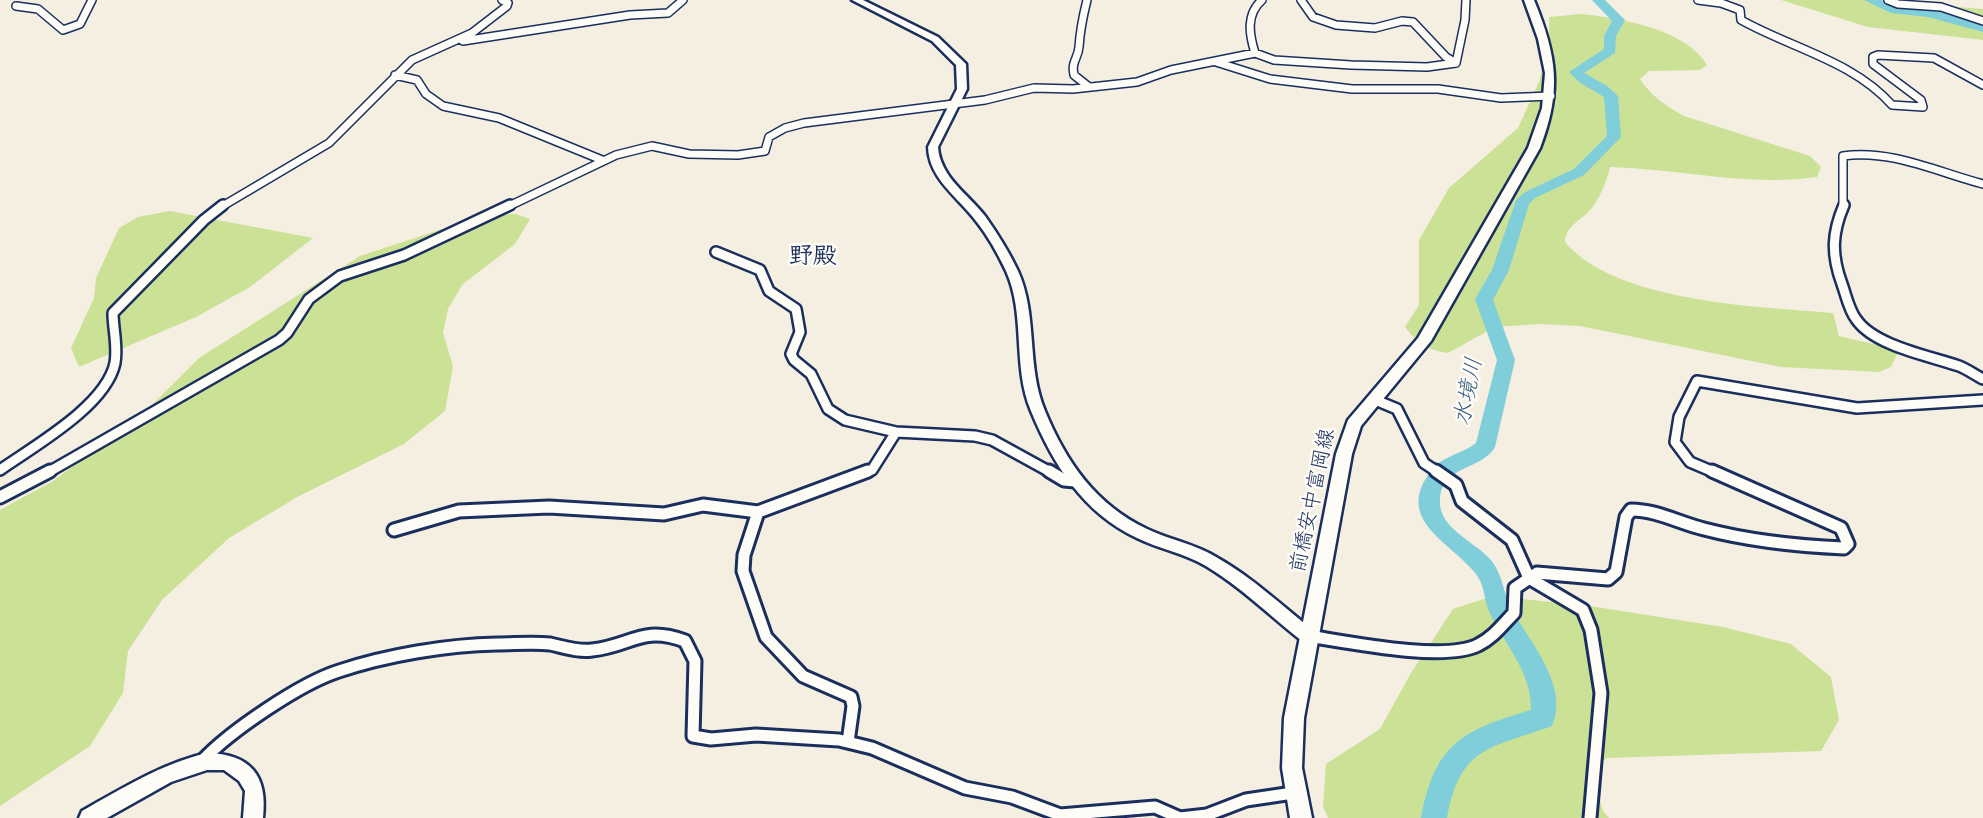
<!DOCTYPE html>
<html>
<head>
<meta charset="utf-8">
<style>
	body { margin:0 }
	canvas { display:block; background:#f5efe1 }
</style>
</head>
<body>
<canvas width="1983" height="818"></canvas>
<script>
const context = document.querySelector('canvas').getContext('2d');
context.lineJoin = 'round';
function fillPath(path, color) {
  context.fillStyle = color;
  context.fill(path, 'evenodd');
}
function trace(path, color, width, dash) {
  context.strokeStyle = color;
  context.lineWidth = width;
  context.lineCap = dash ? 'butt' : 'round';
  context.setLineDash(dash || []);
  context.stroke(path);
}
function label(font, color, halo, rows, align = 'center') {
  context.font = font + ' Kalam,"Klee One",sans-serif';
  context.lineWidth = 5;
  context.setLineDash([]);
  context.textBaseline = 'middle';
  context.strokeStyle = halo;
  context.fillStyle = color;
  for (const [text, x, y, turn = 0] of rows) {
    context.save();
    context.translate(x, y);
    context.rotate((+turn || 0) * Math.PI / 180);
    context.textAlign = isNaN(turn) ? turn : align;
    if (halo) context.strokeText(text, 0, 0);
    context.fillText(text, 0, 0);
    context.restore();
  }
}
fillPath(new Path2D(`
	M1781,0H1867L1983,9V40L1868,27Z
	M1581,14C1618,18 1687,29 1707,65L1700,70L1649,71L1640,79C1651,96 1666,106 1684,116L1810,156L1821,167L1817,177C1748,187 1680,169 1610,167C1607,181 1600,197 1592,208C1582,221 1566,224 1565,242C1614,302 1760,307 1833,313L1839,336L1899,350L1891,367L1879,372L1781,367L1580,326L1538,324L1495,327L1448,353C1428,350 1418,344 1405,327L1419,305V240L1449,188L1518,128L1539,82L1549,40V17Z
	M170,211L313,238L250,287L196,317L79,367L71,348L94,298L96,278L119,228L138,217Z
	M516,214L530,219L515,244L463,284L448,309L443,333L453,366L445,411L404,444L299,496L229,538L162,600L128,651L123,693L90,746L0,806V510L53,481L141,416L199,358L360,256L485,215Z
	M1493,596L1590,606L1723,627L1791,644L1831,677L1839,720L1821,751L1607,758L1591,769L1603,811L1609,818H1328L1323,807L1326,764L1380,729L1411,673L1453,609Z`), '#cbe196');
fillPath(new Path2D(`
	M1592,0H1605L1625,20L1616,36L1615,53L1584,73L1607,86L1618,96L1621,137L1584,175L1535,198L1529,204L1509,270L1493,300L1515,360L1495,447C1481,471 1441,465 1440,500C1438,528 1474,541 1490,559C1503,574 1503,592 1511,608C1529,641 1570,686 1552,726C1492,748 1460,745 1447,818H1421C1435,743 1463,730 1531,710C1532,671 1503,643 1488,609C1484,597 1484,584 1476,574C1451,542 1393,520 1431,471C1442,456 1462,454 1476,443L1497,360L1475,299L1492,270L1516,200L1525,192L1574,169L1607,136L1604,97L1579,82L1569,72L1604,49V36L1612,21Z
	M1864,0H1881L1897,6L1929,9L1983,24V32L1928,17L1891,13Z`), '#7fceda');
const streetFar2 = new Path2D(`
	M1087,0C1083,16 1080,31 1079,47C1078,59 1071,61 1074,75L1089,87
	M1301,0L1313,17L1336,25L1375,28L1402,21L1413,22L1446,57L1456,63
	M1698,0L1721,3L1740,10L1741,20C1791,48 1853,61 1892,105L1923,107L1921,100L1873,64V57L1878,55L1934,58L1983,85
	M1888,0L1898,4L1941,7L1983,21
	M16,6L38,9L63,30L80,24L92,0
	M463,41L630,15L668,13L683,0
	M1255,53C1249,34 1246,14 1262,0
	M1216,62L1270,79L1352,89H1438L1501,98L1551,96
	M1456,63L1465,20L1466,0
	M395,75L417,80L426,94L443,106L499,118L602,160
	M221,207L329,143L412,60L472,33L507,6L508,3L502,0
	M507,207L616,155L652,146L689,154L738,155L765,151L769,137L785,128L804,123L985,100L1034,88L1073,89L1137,82L1171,70L1255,53L1274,60L1351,65L1427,67L1456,63
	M1843,207V156C1891,149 1937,172 1983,184`);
const streetFar1 = new Path2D(`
	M1844,205C1832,233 1831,254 1842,284C1846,295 1849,310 1856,319C1874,346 1930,356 1959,366C1967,369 1975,375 1983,379
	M716,252L760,270L769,291L796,309L800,332L791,354L794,360L811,374L828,409L845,420L896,432
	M1373,399L1397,409L1424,463L1439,473
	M0,470C34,446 106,406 115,363C118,346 113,329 113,313L204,220L223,205
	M47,473L279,340L287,333L309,299L340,276L404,255L510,205
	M863,473L872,470L896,432L975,436L992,440L1052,473
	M1716,473L1690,462L1675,442L1679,417L1697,381L1857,408L1983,400`);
const street = new Path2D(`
	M1049,471L1064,480L1075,481
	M1436,471L1456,485L1462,501L1512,540L1529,578L1583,610L1591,630L1601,693L1590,818
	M0,497L50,471
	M394,530L459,511L549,507L664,514L703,505L758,512
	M1308,636C1347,642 1444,662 1478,645C1493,638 1503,624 1514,613L1515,588L1537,573L1608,579L1616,572L1626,517L1631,510C1657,510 1679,523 1704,529C1750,541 1797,546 1844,548L1848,544L1841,528L1712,471
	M848,742L853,706L851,697L803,676L766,637L743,571L744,555L758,512L868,471
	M202,761C230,731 301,683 339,671C387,655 447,645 497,644C514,644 533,642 550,644C564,647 578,652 592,650C632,646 641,625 685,641L695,661L693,736L711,739L756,735L839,740L872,748L965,788L1012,797L1060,815L1155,807L1180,818L1207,815L1246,800L1293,793`);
const secondary = new Path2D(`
	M852,0H863L938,37L966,64L967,89L938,147C940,177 968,194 985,216C997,233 1009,252 1018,271C1038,315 1026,366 1045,411C1066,462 1096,505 1147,529C1170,540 1195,544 1216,557C1252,577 1282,606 1314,631L1316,636L1314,641L1308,643L1302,641C1270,616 1241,587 1206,566C1184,553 1159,549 1137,538C1083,513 1053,464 1031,411C1012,366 1026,315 1006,271C998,254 988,236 976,221C958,197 929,179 928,147L957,89L956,65L932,41Z
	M207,753C250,754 268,775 263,818H243L245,791L239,781L224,770H207L171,782L107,818H79L82,811C123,788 161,764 207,753Z`);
const primary = new Path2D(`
	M1524,0H1534C1557,56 1562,91 1540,148L1431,341L1361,426L1352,454L1304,718L1302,768L1312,818H1290L1282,768L1284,718L1336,454L1348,420L1418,338L1528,148L1542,108L1545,73L1538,39Z`);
trace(streetFar2, '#1b2f5e', 10);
trace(streetFar1, '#1b2f5e', 14);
trace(street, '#1b2f5e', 17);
trace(secondary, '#1b2f5e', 5);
trace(primary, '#1b2f5e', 5);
trace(streetFar2, '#fdfcf7', 7);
trace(streetFar1, '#fdfcf7', 9);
trace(street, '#fdfcf7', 11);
fillPath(secondary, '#fdfcf7');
fillPath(primary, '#fdfcf7');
label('21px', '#1b2f5e', '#fdfcf7', [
	["前橋安中富岡線",1315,501,-78]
]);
label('italic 23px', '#395f83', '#fdfcf7', [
	["水境川",1471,392,-79]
]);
label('bold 24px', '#1b2f5e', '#fdfcf7', [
	["野殿",813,259]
]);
</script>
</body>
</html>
